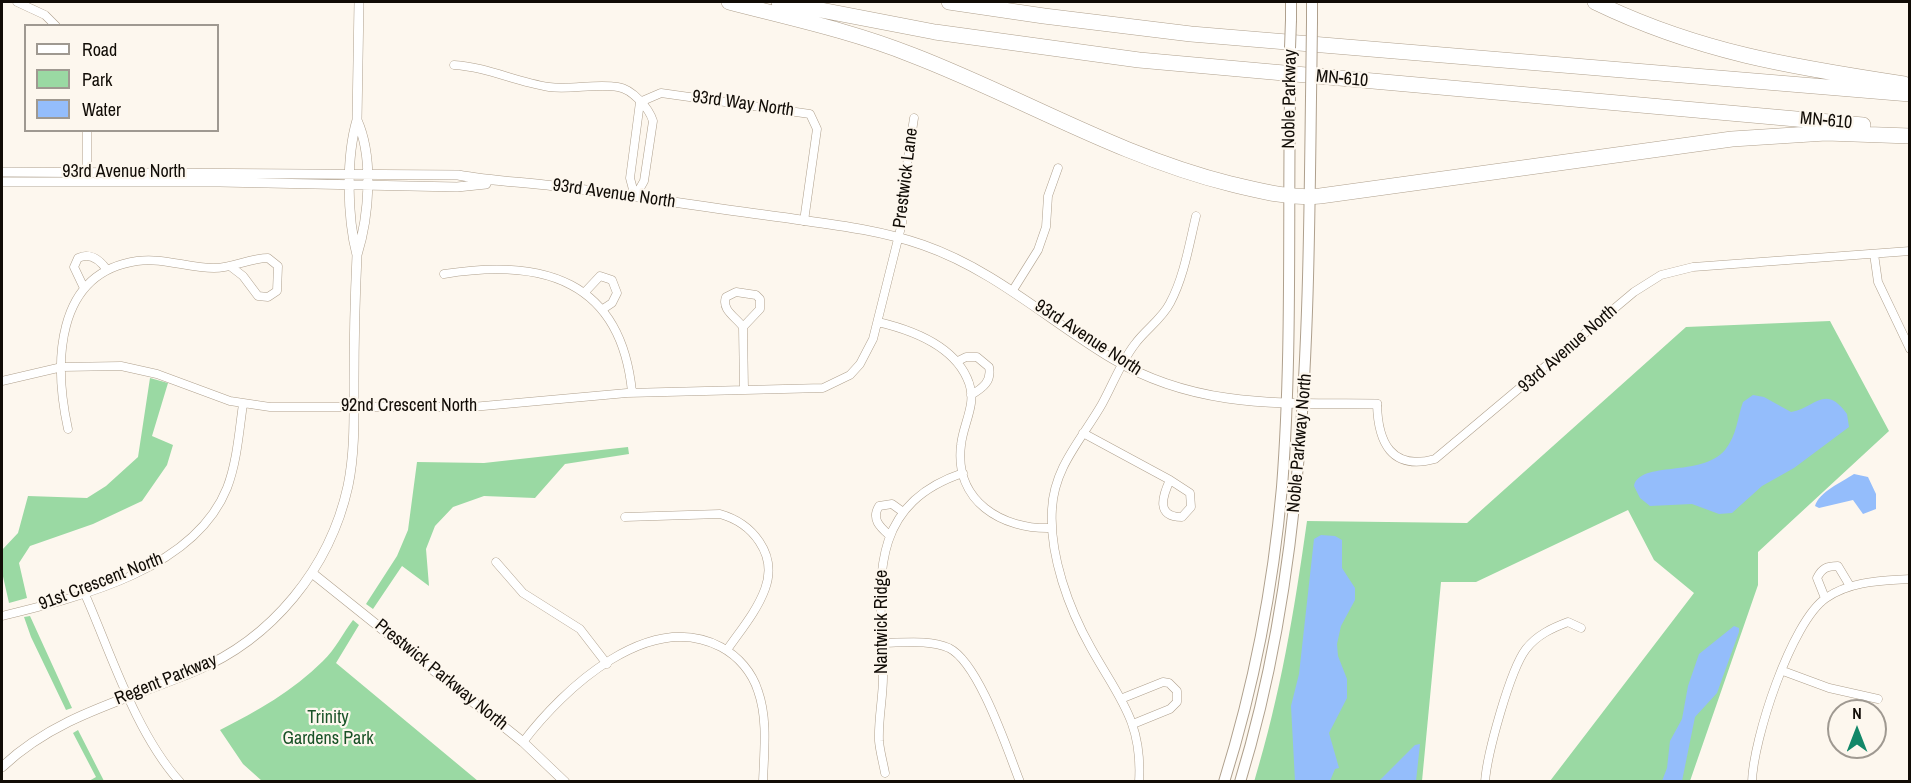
<!DOCTYPE html>
<html>
<head>
<meta charset="utf-8">
<style>
	body { margin:0 }
	#map { position:relative; width:1911px; height:783px; overflow:hidden; background:#fdf7ee; font-family:"Archivo Narrow",sans-serif }
	canvas { display:block }
	.frame { position:absolute; inset:0; border:3px solid #110c06; pointer-events:none }
	.legend { position:absolute; left:24px; top:24px; width:195px; height:108px; box-sizing:border-box; background:#fdf7ee; border:2px solid #9f9991; margin:0; padding:8px 10px; list-style:none; font-size:18px; color:#110c06 }
	.legend li { display:flex; align-items:center; gap:12px; height:30px }
	.legend b { width:30px; border:2px solid #9f9991 }
	.north { position:absolute; left:1827px; top:699px; width:60px; height:60px; box-sizing:border-box; background:#fdf7ee; border:2px solid #9f9991; border-radius:50%; rotate:0deg; font-size:16px; font-weight:700; line-height:24px; text-align:center; color:#110c06 }
	.north::after { content:''; display:block; margin:auto; width:21px; height:27px; background:#128768; clip-path:polygon(50% 0,100% 100%,50% 72%,0 100%) }
</style>
</head>
<body>
<div id="map">
<canvas width="1911" height="783"></canvas>
<div class="frame"></div>
<ul class="legend">
<li><b style="height:8px;background:#fff"></b>Road</li>
<li><b style="height:16px;background:#9ad9a3"></b>Park</li>
<li><b style="height:16px;background:#94bdfb"></b>Water</li>
</ul>
<div class="north">N</div>
</div>
<script>
const context = document.querySelector('canvas').getContext('2d');
context.lineJoin = 'round';
function fillPath(path, color) {
  context.fillStyle = color;
  context.fill(path, 'evenodd');
}
function trace(path, color, width, dash) {
  context.strokeStyle = color;
  context.lineWidth = width;
  context.lineCap = dash ? 'butt' : 'round';
  context.setLineDash(dash || []);
  context.stroke(path);
}
function label(font, color, halo, rows, align = 'center') {
  context.font = font + ' "Archivo Narrow",sans-serif';
  context.lineWidth = 4.5;
  context.setLineDash([]);
  context.textBaseline = 'middle';
  context.strokeStyle = halo;
  context.fillStyle = color;
  for (const [text, x, y, turn = 0] of rows) {
    context.save();
    context.translate(x, y);
    context.rotate((+turn || 0) * Math.PI / 180);
    context.textAlign = isNaN(turn) ? turn : align;
    if (halo) context.strokeText(text, 0, 0);
    context.fillText(text, 0, 0);
    context.restore();
  }
}
fillPath(new Path2D(`
	M1830,321L1889,431L1758,552V585L1690,781H1550L1694,593L1654,560L1628,510L1476,582H1441L1422,781L1254,782C1281,692 1294,613 1307,521L1467,523L1686,327Z
	M150,378L168,383L152,436L173,445L167,465L142,501L93,524L30,546L19,563L27,598L9,603L2,572V550L18,533L28,496L87,498L106,486L138,457Z
	M628,447L629,454L565,464L535,498L484,496L453,507L435,526L426,549L429,586L402,566L373,609L366,604L397,556L408,530L417,462L484,463Z
	M30,616L72,708L66,710L31,637L24,617Z
	M353,620L359,625L336,663L478,781H262L243,764L220,730C257,711 293,691 323,661C335,650 343,633 353,620Z
	M78,730L104,781H89L96,777L73,733Z`), '#9ad9a3');
fillPath(new Path2D(`
	M1753,395L1764,397L1791,412C1815,408 1825,383 1847,414L1849,427L1794,468L1762,486L1732,513L1719,514L1692,504L1650,506L1640,498L1634,486C1640,460 1701,478 1725,450C1737,435 1737,419 1743,402Z
	M1854,474L1868,477L1876,494V509L1863,514L1853,500L1819,508L1815,506C1819,492 1842,482 1854,474Z
	M1321,535L1335,536L1342,540V568L1355,588V600L1341,626L1337,644L1338,656L1347,679V698L1329,733L1339,768L1335,769L1330,781H1295L1291,706L1299,674L1314,539Z
	M1734,626L1739,628V632L1717,693L1695,717L1682,781H1662L1667,768L1670,741L1682,719L1688,686L1699,654Z
	M1420,744L1416,781H1379L1415,745Z`), '#94bdfb');
const minor = new Path2D(`
	M17,2L45,15L56,26
	M454,65C487,67 516,82 549,87C572,90 596,83 618,87C632,89 649,108 653,121L644,181L635,197
	M640,102L661,93L810,114L817,129L804,221
	M87,177V130
	M635,197L630,178L640,102
	M1874,254L1878,282L1910,349
	M444,274C543,258 621,280 632,392
	M84,288L74,267L78,258C90,252 100,260 107,270
	M1013,290L1038,250L1046,227L1048,196L1058,168
	M585,292L600,276L612,280L617,293L612,303L603,309
	M736,292L756,295L760,299V309L743,327C736,317 721,310 726,297Z
	M878,322C912,330 956,346 969,383C977,404 963,424 961,445C954,501 1002,530 1052,528
	M743,327L744,390
	M958,361L966,357H977L989,367C992,381 983,388 971,395
	M2,381L62,367L121,366L157,374L230,401L270,407H472L627,393L823,388L850,375L860,364L873,339L902,223L903,191L914,118
	M1377,404C1378,442 1391,471 1435,459L1634,292L1661,275L1693,267L1910,251
	M68,429C54,365 54,273 137,261C162,257 188,268 214,268C233,268 250,258 268,258L278,266L277,291L268,297L258,296L243,276L230,266
	M1083,433L1170,480
	M1170,480L1190,493L1191,507L1182,517C1156,517 1162,497 1170,480Z
	M625,517L720,514C752,523 778,554 765,589C757,611 740,631 727,650
	M889,535C880,527 871,519 879,506L892,504L903,512
	M496,562L523,593L580,629L607,664
	M84,592C111,653 135,732 180,782
	M1825,598L1817,578C1822,568 1827,566 1838,566L1850,586
	M2,616C80,597 194,570 227,488C237,462 239,432 243,404
	M880,643C902,643 929,639 949,648C979,663 1007,749 1020,782
	M1783,671L1829,688L1878,699
	M1123,698L1163,682L1169,683L1177,691V702L1170,709L1133,724
	M523,742C564,688 649,609 721,647C738,656 752,672 758,691C768,719 764,752 763,782
	M885,773C883,762 880,752 879,741C878,720 883,698 883,677C882,592 861,507 963,473
	M1139,782C1143,721 1118,697 1091,648C1069,609 1049,555 1052,509C1054,467 1082,439 1102,404C1113,384 1121,362 1135,344C1145,330 1162,319 1170,303C1184,277 1189,245 1196,216
	M1485,782C1487,754 1510,670 1526,649C1537,635 1552,628 1568,622L1581,628
	M1752,782C1753,740 1791,622 1826,598C1851,581 1880,581 1910,579`);
const tertiary = new Path2D(`
	M2,172L458,175C490,181 522,182 554,186C630,195 705,207 780,217C828,224 877,229 923,245C995,270 1049,321 1113,359C1197,409 1283,403 1377,404
	M2,182H220L457,187L486,184
	M357,255C369,216 374,158 357,120
	M312,573L523,742L565,782
	M2,767C57,715 127,700 195,671C272,639 330,568 348,486C355,452 354,417 354,382C354,340 355,298 357,255C347,217 346,157 357,120L359,2`);
const secondary = new Path2D(`
	M1291,20V2
	M1312,22V2
	M1224,782C1254,686 1273,588 1282,487C1292,358 1288,227 1290,96
	M1240,782C1308,560 1308,328 1311,98`);
const motorway = new Path2D(`
	M729,2C790,18 852,31 912,55C1019,96 1118,156 1231,184C1261,191 1290,199 1320,196L1732,139L1826,133L1910,136
	M779,2L935,32L1139,60L1863,125
	M949,2L1044,16L1191,34L1910,94
	M1595,2C1698,52 1792,67 1904,84`);
trace(minor, '#afa08d', 9);
trace(tertiary, '#afa08d', 10);
trace(secondary, '#afa08d', 12);
trace(motorway, '#afa08d', 16);
trace(minor, '#fff', 8);
trace(tertiary, '#fff', 9);
trace(secondary, '#fff', 10);
trace(motorway, '#fff', 15);
const secondaryBridge = new Path2D(`
	M1290,48L1291,20
	M1290,96V63
	M1311,98L1312,22`);
trace(secondaryBridge, '#afa08d', 12, []);
trace(secondaryBridge, '#fff', 10);
label('18px', '#110c06', '#fdf7ee', [
	["MN-610",1342,79,5],
	["Noble Parkway",1290,99,-89],
	["93rd Way North",743,104,8],
	["MN-610",1826,121,5],
	["93rd Avenue North",124,172],
	["Prestwick Lane",906,178,-83],
	["93rd Avenue North",614,194,8],
	["93rd Avenue North",1088,338,33],
	["93rd Avenue North",1568,349,-41],
	["92nd Crescent North",409,406],
	["Noble Parkway North",1300,443,-85],
	["91st Crescent North",101,582,-21],
	["Nantwick Ridge",882,622,-90],
	["Prestwick Parkway North",441,675,39],
	["Regent Parkway",166,680,-22]
]);
label('18px', '#195227', '#fdf7ee', [
	["Trinity",328,718],
	["Gardens Park",328,739]
]);
</script>
</body>
</html>
